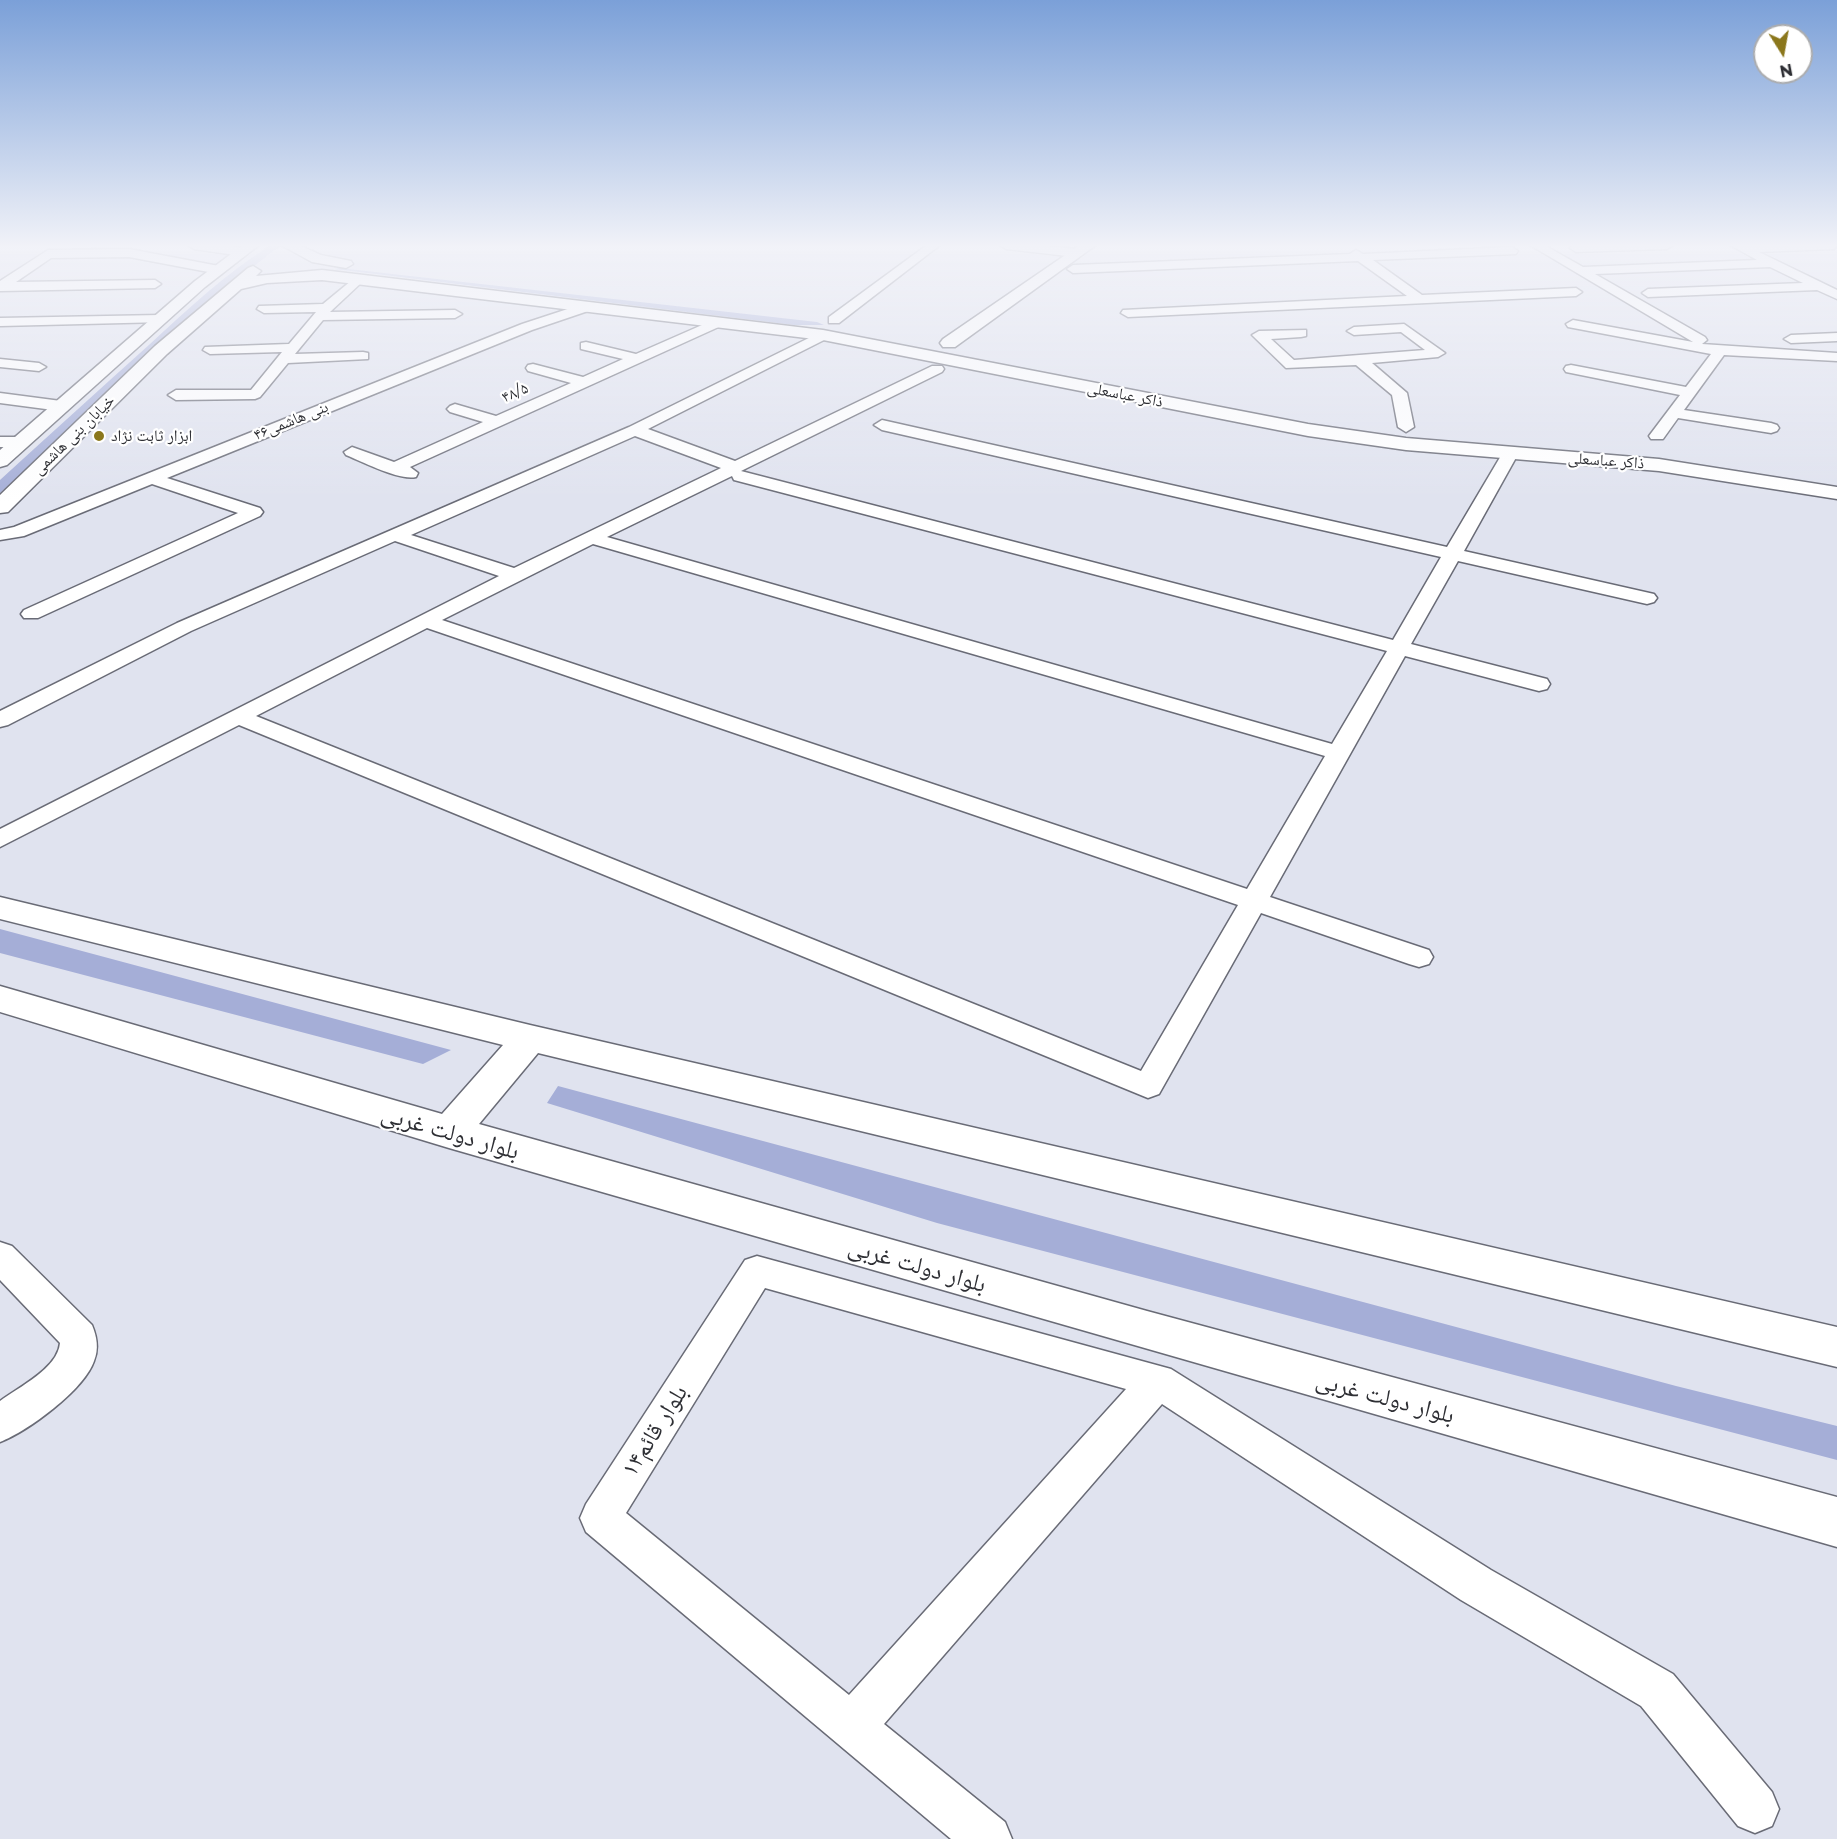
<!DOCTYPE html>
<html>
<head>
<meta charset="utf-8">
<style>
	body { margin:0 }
	#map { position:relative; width:1837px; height:1839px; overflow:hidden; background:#e0e3ef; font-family:Montserrat,sans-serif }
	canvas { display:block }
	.north { position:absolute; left:1753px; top:24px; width:60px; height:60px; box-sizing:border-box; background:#fff; border:2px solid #abacae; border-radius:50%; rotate:169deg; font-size:16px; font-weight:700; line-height:24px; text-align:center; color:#2e2f34 }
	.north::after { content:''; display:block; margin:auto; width:21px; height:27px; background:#8b771c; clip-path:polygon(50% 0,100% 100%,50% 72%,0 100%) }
</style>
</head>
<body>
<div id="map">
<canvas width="1837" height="1839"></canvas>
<div class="north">N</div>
</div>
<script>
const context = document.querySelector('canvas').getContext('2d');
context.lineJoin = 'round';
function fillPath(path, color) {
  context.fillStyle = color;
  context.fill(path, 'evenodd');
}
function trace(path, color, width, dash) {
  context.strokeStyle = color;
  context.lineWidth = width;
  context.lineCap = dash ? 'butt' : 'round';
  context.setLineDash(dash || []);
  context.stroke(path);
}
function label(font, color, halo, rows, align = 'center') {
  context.font = font + ' Montserrat,"Noto Naskh Arabic",sans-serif';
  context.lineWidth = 4.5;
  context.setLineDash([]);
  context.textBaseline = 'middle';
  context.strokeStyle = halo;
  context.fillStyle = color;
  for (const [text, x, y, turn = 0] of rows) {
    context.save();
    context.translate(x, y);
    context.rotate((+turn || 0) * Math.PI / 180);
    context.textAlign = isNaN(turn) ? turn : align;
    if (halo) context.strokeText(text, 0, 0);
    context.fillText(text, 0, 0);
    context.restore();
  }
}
fillPath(new Path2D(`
	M271,245H281L206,304L0,493V480C50,434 100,389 150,344C188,309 227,272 271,245Z
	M340,268L817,322L824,325H794L334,269Z
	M0,929L451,1050L423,1064L0,953Z
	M558,1086L1676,1386L1837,1426V1460L937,1223L547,1103Z`), '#a5aed7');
const street = new Path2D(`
	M188,245C204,244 235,242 248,252L242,256L194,249Z
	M927,245H940L839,323H829V317Z
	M1000,245H1033L1076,249L1082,253L1076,257L1006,249Z
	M1530,245H1544L1583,267L1757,260L1730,245H1837L1834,249L1759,252L1837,290V299L1817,290L1648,297L1642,293L1648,289L1803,283L1770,267L1595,274L1705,337L1707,340L1702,344L1837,353V361L1724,355L1684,410L1771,423L1777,425L1779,428L1777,431L1771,433L1678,418L1663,439H1651L1649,436L1680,395L1566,372L1564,369L1566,366L1571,365L1686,387L1711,354L1568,327L1566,324L1573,320L1693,342Z
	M1572,245H1673L1667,249L1576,252L1570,248Z
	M1512,247L1518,251L1516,254L1373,260L1422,295L1576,288L1582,292L1576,296L1128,317L1121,313L1123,310L1407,296L1358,261L1073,273L1067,269L1073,265L1350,254L1356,250L1363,254Z
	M129,249L219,266L225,270L219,274L129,257L51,258L16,282L155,280L161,284L155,288L0,291V281L48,250Z
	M357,276L363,280L361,283L330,312L455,310L462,314L455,318L323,320L295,354L363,352L368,353V359L288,363L260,397L255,399L176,400L168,395L176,390H251L282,352L210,354L203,350L205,347L289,344L316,312L264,313L257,309L259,306L323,304Z
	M583,304L590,308L588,311L532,330L167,478L260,508L263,512L260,516L38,618H24L21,614L24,610L238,513L152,484L24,536L0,540V530L14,527L522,324Z
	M160,315L165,316V322L0,326V318Z
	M718,318L725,322L723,325L410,467L418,473L416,477C400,481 363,462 346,455L344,452L352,447L394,462L483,422L450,412L447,409L450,406L455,404L496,416L571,383L528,371L526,368L528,365L533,364L583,377L623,359L581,349V343L586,342L636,354Z
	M1404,324L1445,353L1438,357L1372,363L1407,393L1414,427L1406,432L1398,427L1392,395L1356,365L1286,368L1252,335L1259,331L1306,330V336L1301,337L1271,339L1294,360L1425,350L1401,332L1354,335L1347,331L1354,327Z
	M823,331L828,332V338L648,429L735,461L932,366H942L944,369L942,372L741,471L1393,640L1441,557L882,430L874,425L882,420L1447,547L1502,454L1510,449L1518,454L1464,551L1654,594L1657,598L1654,602L1647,604L1458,561L1411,644L1547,679L1550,684L1547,689L1539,691L1405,656L1270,897L1429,950L1433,957L1429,964L1419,967L1409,964L1261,913L1159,1094L1148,1098L239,725L0,847V829L499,576L395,541L191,631L8,725L0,727V711L177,623L629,427ZM635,436L721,468L514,568L411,535ZM732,476L734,480L1387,651L1332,744L607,537ZM593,544L1325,756L1247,889L442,620ZM427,628L1238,905L1141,1071L256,716Z
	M1837,333V341L1791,343L1784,339L1791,335Z
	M0,359L39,363L46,367L39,371L0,367Z
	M0,393L61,401L69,406L61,411L0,403Z
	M0,437H21L29,442L21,447H0Z
	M0,1242L12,1246L92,1325C97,1337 99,1349 94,1361C84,1390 28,1431 0,1442V1401C19,1387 58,1368 60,1343L0,1280Z
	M757,1256L1171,1369L1491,1570L1673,1674L1772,1792L1779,1809L1772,1826L1755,1833L1738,1826L1641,1706L1461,1600L1162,1404L884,1724L1005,1822L1012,1839H951L586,1532L580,1518L586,1504L745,1260ZM765,1288L1126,1389L849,1695L626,1513Z`);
const secondary = new Path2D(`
	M243,245H259L205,287L7,465L0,467V450L195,281Z
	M281,245H299L321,255L351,261L353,264L346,268L312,262Z
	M1080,245H1096L955,347H943L940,343L943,339Z
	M253,266L261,271L256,276L322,270L823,330L1308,424L1406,438L1659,459L1837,487V499L1659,471L1406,450L1308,436L823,340L322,280L267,283L241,289L167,354L8,512L0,513V495L155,346L248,268Z
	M0,897L530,1025L1837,1327V1367L538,1053L479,1124L1147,1311L1837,1497V1547L449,1148L0,1012V986L442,1114L503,1045L0,919Z`);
trace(street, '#696b76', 3);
trace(secondary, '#696b76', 3);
fillPath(street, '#fff');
fillPath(secondary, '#fff');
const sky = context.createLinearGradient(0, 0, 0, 502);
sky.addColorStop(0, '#7ba0d8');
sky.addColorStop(0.49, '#f1f2f8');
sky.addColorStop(1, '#f1f2f800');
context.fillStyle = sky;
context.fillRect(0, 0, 1837, 502);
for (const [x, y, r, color] of [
	[99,436,6,"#8b771c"]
]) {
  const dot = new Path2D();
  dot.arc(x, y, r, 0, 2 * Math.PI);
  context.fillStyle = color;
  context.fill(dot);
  trace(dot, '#fff', 2);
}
label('16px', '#2e2f34', '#fff', [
	["۴۸/۵",515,393,-24],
	["ذاکر عباسعلی",1125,395,11],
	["بنی هاشمی۴۶",291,421,-22],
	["خیابان بنی هاشمی",74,435,-44],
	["ذاکر عباسعلی",1606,461,4]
]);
label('16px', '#2e2f34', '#fff', [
	["ابزار ثابت نژاد",111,436]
], 'left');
label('24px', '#2e2f34', '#fff', [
	["بلوار دولت غربی",450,1133,16],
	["بلوار دولت غربی",917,1266,16],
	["بلوار دولت غربی",1385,1398,15],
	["بلوار قائم۱۴",655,1431,-58]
]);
</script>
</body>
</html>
